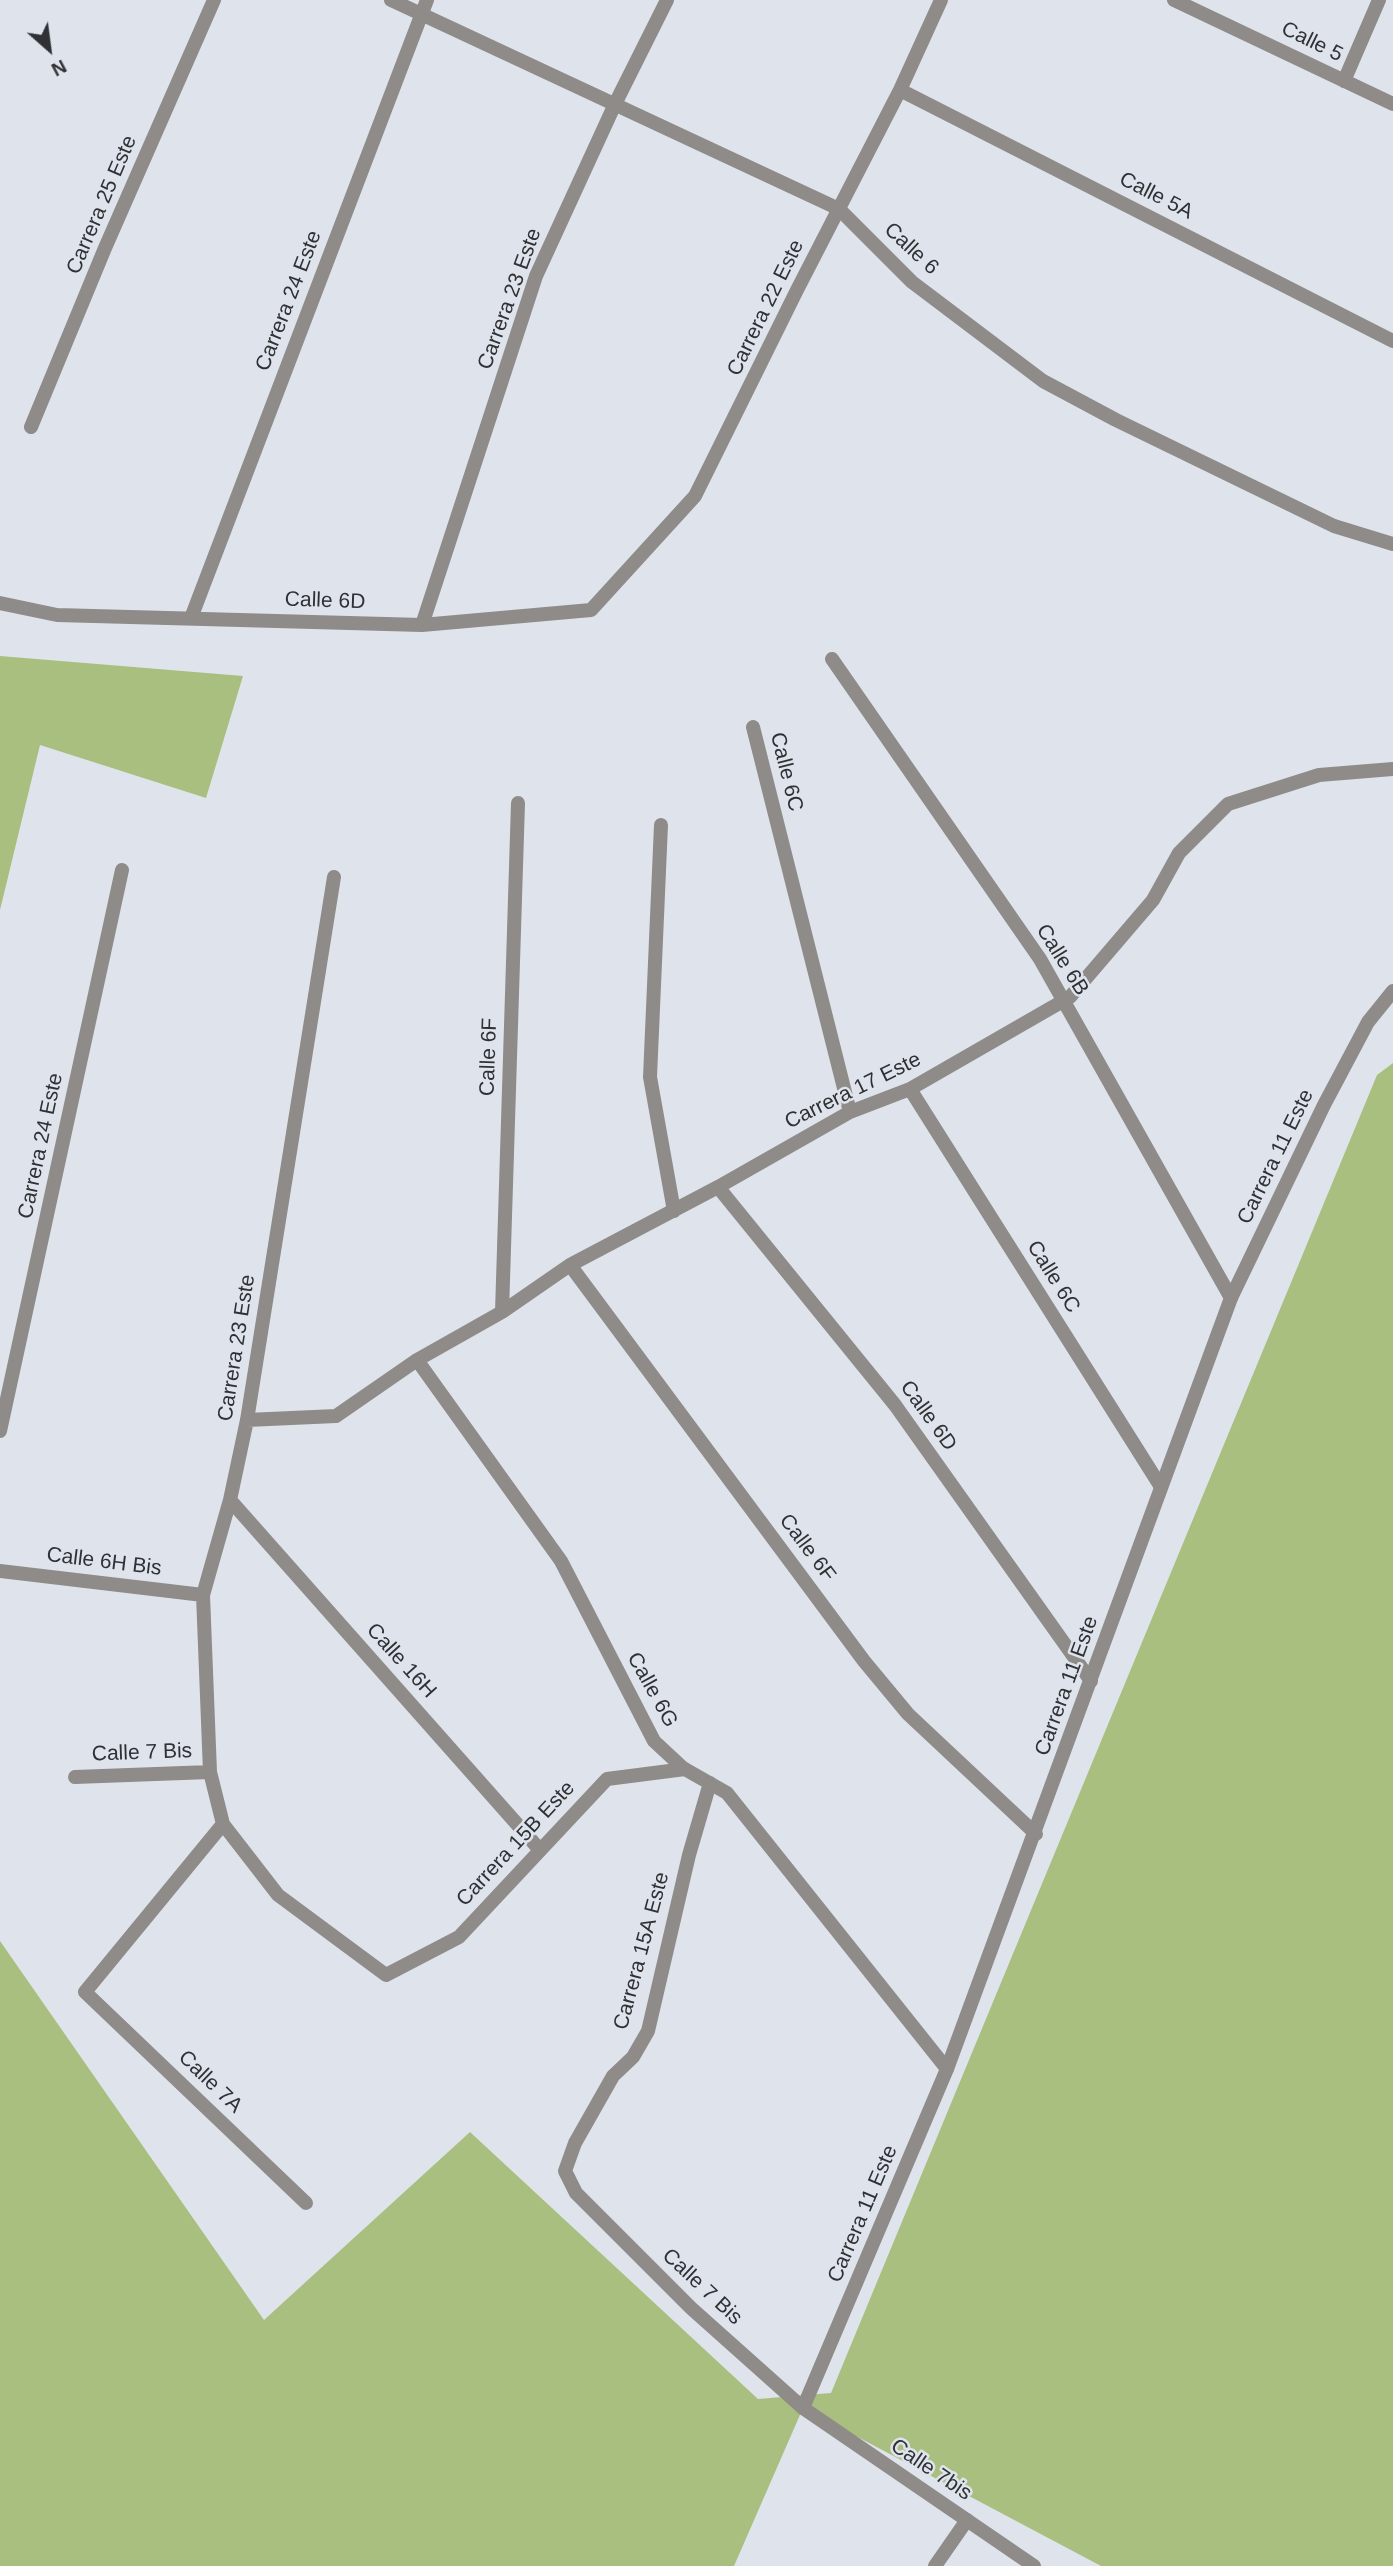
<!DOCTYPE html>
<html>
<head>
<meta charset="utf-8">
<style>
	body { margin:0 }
	#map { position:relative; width:1393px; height:2566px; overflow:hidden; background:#dfe4ec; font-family:Helvetica,sans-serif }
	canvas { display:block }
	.north { position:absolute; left:14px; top:14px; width:70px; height:70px; -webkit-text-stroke:5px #dfe4ec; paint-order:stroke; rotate:152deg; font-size:19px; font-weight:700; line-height:28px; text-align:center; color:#2f3134 }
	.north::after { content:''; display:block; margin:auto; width:24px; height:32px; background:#2f3134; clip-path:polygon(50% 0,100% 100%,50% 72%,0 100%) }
</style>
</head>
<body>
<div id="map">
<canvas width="1393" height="2566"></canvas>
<div class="north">N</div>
</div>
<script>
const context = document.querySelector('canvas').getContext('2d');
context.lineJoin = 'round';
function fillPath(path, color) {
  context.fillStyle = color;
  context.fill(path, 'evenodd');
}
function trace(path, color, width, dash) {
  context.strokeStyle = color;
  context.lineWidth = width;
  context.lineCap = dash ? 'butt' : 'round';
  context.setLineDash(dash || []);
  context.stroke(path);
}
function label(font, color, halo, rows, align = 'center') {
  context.font = font + ' Helvetica,sans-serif';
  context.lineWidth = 5;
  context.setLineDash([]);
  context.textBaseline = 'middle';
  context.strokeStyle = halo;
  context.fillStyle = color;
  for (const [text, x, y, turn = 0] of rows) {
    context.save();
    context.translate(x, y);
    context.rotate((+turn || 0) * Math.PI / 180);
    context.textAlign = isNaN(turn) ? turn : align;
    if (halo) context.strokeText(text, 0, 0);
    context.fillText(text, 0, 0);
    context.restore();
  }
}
fillPath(new Path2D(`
	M0,656L243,676L206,798L40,745L0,910Z
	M1393,1063V2566H1101L803,2408L734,2566H0V1941L264,2320L470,2132L758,2399L831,2393L1377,1075Z`), '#a9bf7f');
trace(new Path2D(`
	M1174,0L1393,104
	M1344,81L1379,0
	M900,90L1393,341
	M31,427L105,248L214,0
	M0,603L57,615L422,625L591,610L695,496L797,290L900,90L941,0
	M191,618L427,0
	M422,625L536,276L615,104L667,0
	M832,659L1040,959L1231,1298
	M753,727L850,1112
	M661,825L650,1077L674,1211
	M334,877L247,1420L230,1500L203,1595L210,1772L223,1824L278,1895L386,1975L459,1937L607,1779L685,1769
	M910,1089L1161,1487
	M718,1187L895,1405L1091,1681
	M570,1265L864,1661L908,1714L1036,1834
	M502,1312L518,803
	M417,1360L561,1561L654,1741L683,1768L727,1793L947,2069
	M247,1420L336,1416L417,1360L502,1312L570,1265L718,1187L850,1112L910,1089L1070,997L1153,900L1179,853L1228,804L1319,775L1393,769
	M0,1431L122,870
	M230,1500L540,1850
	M0,1571L203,1595
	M75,1777L210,1772
	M710,1783L689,1855L648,2031L633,2057L613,2076L575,2143L565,2171L576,2193L691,2308L803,2408
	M223,1824L85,1992L306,2203
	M935,2566L967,2520`), '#8f8b89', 14);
trace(new Path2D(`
	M391,0L839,209L912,282L1043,381L1116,420L1334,526L1393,544
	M1034,2566L803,2408L947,2069L1231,1298L1324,1105L1368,1022L1393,991`), '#8f8b89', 14);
label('21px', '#2f3134', '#dfe4ec', [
	["Calle 5",1312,42,26],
	["Calle 5A",1156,196,27],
	["Carrera 25 Este",102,205,-67],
	["Calle 6",911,249,43],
	["Carrera 23 Este",510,299,-70],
	["Carrera 24 Este",289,301,-69],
	["Carrera 22 Este",766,308,-64],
	["Calle 6D",325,601,2],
	["Calle 6C",786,772,76],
	["Calle 6B",1062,960,58],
	["Calle 6F",489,1057,-88],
	["Carrera 17 Este",853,1091,-26],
	["Carrera 24 Este",41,1146,-78],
	["Carrera 11 Este",1276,1157,-64],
	["Calle 6C",1053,1277,58],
	["Carrera 23 Este",237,1348,-81],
	["Calle 6D",928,1416,54],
	["Calle 6F",807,1548,53],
	["Calle 6H Bis",104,1562,7],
	["Calle 16H",401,1661,48],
	["Carrera 11 Este",1067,1686,-70],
	["Calle 6G",652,1690,61],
	["Calle 7 Bis",142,1753,-2],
	["Carrera 15B Este",516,1844,-47],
	["Carrera 15A Este",642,1951,-75],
	["Calle 7A",210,2082,44],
	["Carrera 11 Este",863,2214,-67],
	["Calle 7 Bis",702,2287,43],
	["Calle 7bis",931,2470,34]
]);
</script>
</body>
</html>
